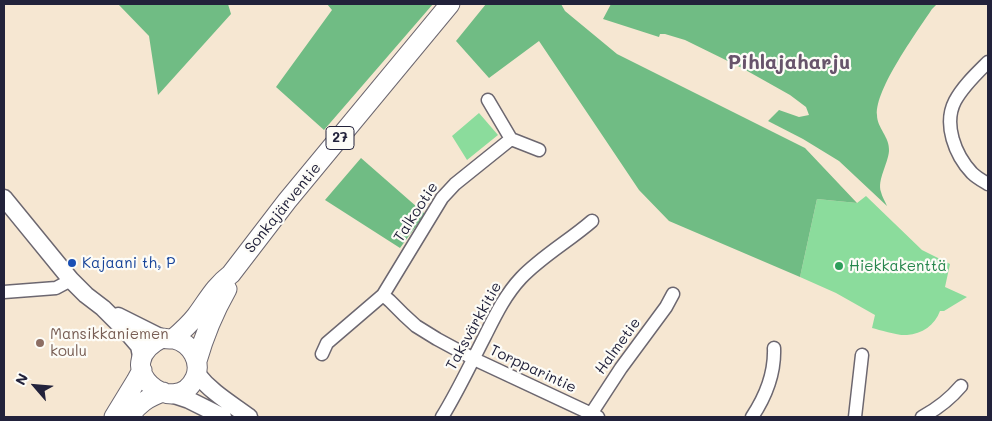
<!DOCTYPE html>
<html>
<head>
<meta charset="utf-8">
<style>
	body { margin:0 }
	#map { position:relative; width:992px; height:421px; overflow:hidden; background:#f6e7d2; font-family:Mali,sans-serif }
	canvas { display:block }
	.frame { position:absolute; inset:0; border:5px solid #22223b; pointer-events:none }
	.north { position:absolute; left:10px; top:361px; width:50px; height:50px; -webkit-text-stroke:4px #fdfcf7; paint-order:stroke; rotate:297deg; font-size:14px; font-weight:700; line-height:20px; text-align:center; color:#22223b }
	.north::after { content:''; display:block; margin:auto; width:18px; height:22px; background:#22223b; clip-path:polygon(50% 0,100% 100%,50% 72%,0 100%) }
</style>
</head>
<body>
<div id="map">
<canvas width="992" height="421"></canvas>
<div class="frame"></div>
<div class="north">N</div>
</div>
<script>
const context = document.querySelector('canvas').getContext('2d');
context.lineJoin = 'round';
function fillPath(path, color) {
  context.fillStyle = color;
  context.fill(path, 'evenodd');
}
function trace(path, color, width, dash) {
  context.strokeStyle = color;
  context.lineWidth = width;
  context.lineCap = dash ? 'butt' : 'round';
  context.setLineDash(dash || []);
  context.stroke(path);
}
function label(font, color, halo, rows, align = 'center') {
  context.font = font + ' Mali,sans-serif';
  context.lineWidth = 4.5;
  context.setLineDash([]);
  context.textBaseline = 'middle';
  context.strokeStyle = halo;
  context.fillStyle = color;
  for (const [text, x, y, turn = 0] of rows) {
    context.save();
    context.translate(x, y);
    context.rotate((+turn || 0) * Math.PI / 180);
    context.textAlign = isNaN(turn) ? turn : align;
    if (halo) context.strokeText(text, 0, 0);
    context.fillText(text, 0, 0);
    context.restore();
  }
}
fillPath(new Path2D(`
	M479,113L498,135L467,160L452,136Z
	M866,196L922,250L950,264L945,287L967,297L944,311H940C935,325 922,334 907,335C899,336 880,330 872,328L875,315L836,293L800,277L817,199L857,203Z`), '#8bdc9c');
fillPath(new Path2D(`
	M118,4H228L231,14L158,95L149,36Z
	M327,4H433L324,130L276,87L332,10Z
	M486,4H561L565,11L617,54L805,148L857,203L817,199L800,277L669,221L639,190L539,41L489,78L456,41Z
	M611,4H937L932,9C917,32 875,89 877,115C877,128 890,137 889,151C888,164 877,180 881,192C882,197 885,201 887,206L839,161L803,139L768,121L779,110L799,117L809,115L806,107L790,95L742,68L685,40L665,34H660L659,37L603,19Z
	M361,158L425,214L400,248L325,200Z`), '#70bc84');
const minor = new Path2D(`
	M988,62C977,73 963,86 955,101C943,124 955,155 972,173C977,178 983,181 988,184
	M488,100L511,139L539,150
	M4,292L56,288L71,280
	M383,295L390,301L404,315L416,326L437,339L474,359L598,417
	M322,354L327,343L383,295L442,198L455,184L511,139
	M442,417C458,391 471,363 485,336C495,316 505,295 521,278C542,256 569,241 592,221
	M589,417L621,368L666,307L673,294
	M752,417C766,396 775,374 774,348
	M855,417L862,355
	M922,417C937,409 950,399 961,386`);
const major = new Path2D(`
	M4,198L71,280L86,295L103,308L127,332L139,346L141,356
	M118,316L162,338
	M197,374C211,392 230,403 249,417
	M174,395L189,400L223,417`);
const highway = new Path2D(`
	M162,338C166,339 170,339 174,339C191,343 202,362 195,378C175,421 106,366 162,338Z
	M173,339C181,332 189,325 196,316C208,300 214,287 231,274L287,201L450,4
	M197,361C204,336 214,312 227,289
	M114,417L136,381L142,370
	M129,417C138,404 148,397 163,392`);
trace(minor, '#6c6770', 15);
trace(major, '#6c6770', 19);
trace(highway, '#6c6770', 21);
trace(minor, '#fff', 12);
trace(major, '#fff', 16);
trace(highway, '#fff', 19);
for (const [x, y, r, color] of [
	[72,263,5,"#1a4fb4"],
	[839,266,5,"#2e9e5b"],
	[40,343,5,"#8d6e63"]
]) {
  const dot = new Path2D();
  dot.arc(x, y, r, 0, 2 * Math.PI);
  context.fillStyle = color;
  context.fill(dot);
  trace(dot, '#fdfcf7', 2);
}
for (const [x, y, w] of [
	[340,138,28]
]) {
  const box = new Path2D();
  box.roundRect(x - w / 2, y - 11.5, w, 23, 4);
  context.fillStyle = '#fdfcf7';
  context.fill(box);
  trace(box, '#22223b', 1);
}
label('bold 14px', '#22223b', null, [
	["27",340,138]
]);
label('15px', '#22223b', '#fdfcf7', [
	["Sonkajärventie",283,208,-51],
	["Talkootie",416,212,-57],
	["Taksvärkkitie",474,326,-61],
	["Halmetie",618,346,-54],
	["Torpparintie",533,369,25]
]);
label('15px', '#164399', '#fdfcf7', [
	["Kajaani th, P",82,263]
], 'left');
label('15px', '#27864d', '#fdfcf7', [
	["Hiekkakenttä",849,266]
], 'left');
label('15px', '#785e54', '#fdfcf7', [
	["Mansikkaniemen",50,334],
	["koulu",50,351]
], 'left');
label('bold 20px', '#68546c', '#fdfcf7', [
	["Pihlajaharju",789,63]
]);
</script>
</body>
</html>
